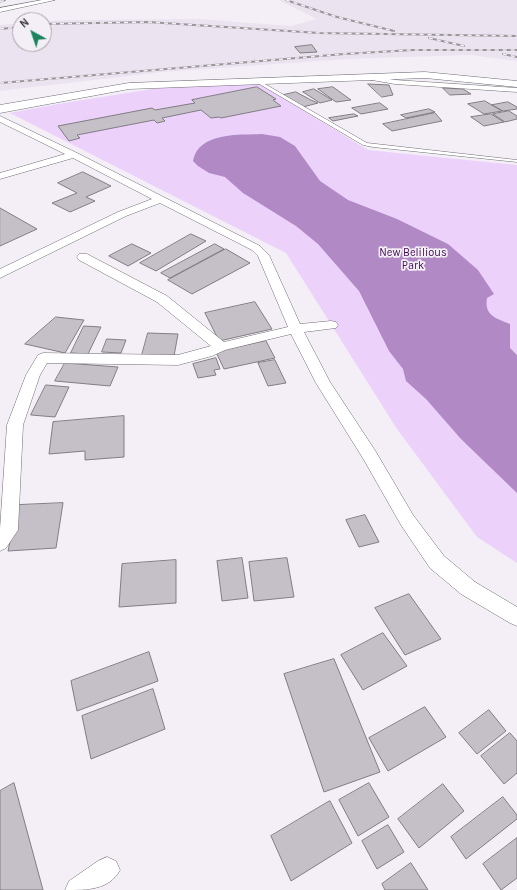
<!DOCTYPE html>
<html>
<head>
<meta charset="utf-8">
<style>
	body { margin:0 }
	#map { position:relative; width:517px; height:890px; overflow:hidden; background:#f4eff6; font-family:Karla,sans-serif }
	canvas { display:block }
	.north { position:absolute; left:12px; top:12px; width:40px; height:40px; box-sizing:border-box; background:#f4eff6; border:1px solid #a8a4aa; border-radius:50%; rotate:320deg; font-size:11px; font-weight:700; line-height:16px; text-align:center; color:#363437 }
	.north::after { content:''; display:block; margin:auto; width:14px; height:18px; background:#1b835e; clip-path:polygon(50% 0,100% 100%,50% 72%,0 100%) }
</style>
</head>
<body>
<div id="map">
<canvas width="517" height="890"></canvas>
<div class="north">N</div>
</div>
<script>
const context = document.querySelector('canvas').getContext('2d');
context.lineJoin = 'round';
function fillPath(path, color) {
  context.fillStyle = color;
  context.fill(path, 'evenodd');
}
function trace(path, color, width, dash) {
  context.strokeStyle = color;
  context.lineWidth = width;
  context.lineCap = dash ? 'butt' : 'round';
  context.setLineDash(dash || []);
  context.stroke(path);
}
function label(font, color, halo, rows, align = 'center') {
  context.font = font + ' Karla,sans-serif';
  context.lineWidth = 3.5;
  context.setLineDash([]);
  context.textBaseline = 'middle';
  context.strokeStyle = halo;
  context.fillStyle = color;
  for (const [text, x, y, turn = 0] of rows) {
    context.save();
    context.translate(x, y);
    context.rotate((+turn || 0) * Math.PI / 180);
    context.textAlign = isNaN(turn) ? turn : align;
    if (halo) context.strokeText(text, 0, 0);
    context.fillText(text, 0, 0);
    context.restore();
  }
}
fillPath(new Path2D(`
	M278,0H517V61L470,55L347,59L162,72L0,91V25L20,23V44H44V21L67,20L199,19L291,26L317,19Z`), '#ece3f1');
fillPath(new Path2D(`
	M190,83H259L368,150L517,165V563L477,537L397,429L286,253L10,113L64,103Z`), '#ecd1fa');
fillPath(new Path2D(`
	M262,134L280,137L295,146L320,181L348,200L397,219L448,244L478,270L494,294L487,298C484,316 496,318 510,324V348L517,355V493L461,439L426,399L406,381L403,369L389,351L359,291L318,244L296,226L243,193L225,177L209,173L198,166L193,161C198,132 240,135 262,134Z`), '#b089c5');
const building = new Path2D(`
	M312,45L317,52L300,53L295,47Z
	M368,84L389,85L393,95L382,97Z
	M257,87L276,99L273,100L281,106L221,118L219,117L211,118L201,110L162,118L165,121L157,123L154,120L77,135L80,138L69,141L58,126L152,108L155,110L195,103L192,100Z
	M333,87L351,100L336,102L318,89Z
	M443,88L463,89L471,94L450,95Z
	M314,89L332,100L320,103L303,92Z
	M296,92L311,100L318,103L303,107L283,95Z
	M485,101L502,111L484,114L468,104Z
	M508,102L517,107V109L503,111L492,105Z
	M380,103L388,109L361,114L352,108Z
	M429,109L435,112L406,118L401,115Z
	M509,111L517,116V119L505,122L493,114Z
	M435,113L442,121L392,131L383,124Z
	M354,114L358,116L333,121L329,118Z
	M491,114L504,122L484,126L471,117Z
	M83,172L111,186L86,197L95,201L70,212L52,203L77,193L58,183Z
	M0,208L37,229L0,246Z
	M191,234L206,241L156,271L140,263Z
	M132,244L151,253L128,266L109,256Z
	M215,244L224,249L170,278L161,273Z
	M226,249L250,263L192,294L168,280Z
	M255,302L272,329L219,341L205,313Z
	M56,317L84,320L65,353L25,344Z
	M84,326L101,327L88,354L71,353Z
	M148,333L178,334L174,356L142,355Z
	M107,339L126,340L121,353L102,352Z
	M266,341L275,358L224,369L216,352Z
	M216,358L220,369L214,370L216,375L198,378L193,364Z
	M275,360L286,383L268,386L258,363Z
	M65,363L118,367L110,386L55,381Z
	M46,385L69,387L55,417L31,415Z
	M124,416V457L85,460V451L49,454L53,422Z
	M63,503L56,548L8,551L18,505Z
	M365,515L379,542L359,547L346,520Z
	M242,558L248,598L222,601L217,561Z
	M287,558L294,597L254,601L249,562Z
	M176,560V603L119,607L122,564Z
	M409,594L441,639L405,655L375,608Z
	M383,633L407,666L363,690L341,655Z
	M149,652L158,681L77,711L71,681Z
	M334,659L380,772L324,792L284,674Z
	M153,689L165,729L91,759L82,716Z
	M425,707L446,737L388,771L369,738Z
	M489,710L506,731L477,754L459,733Z
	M510,733L517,741V773L504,784L481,756Z
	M14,783L43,890H0V791Z
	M369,783L389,817L358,836L339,800Z
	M443,784L464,811L419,848L398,819Z
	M503,797L517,815V819L466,859L451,837Z
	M330,801L352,843L291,881L271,836Z
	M388,825L404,852L377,869L362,841Z
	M517,838V878L501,890L483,864Z
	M411,863L428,890H385L382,884Z`);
fillPath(building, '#c5c0c7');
trace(building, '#817d83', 1);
const lane = new Path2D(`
	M256,80H258L367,143L517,160V162L373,147L363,145L256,82Z`);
const street = new Path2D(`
	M42,0H55L0,12V8Z
	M366,75L395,80L517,88V92L395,84L366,79Z
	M0,116L77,153L260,246L269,255L300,324L331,321L336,322L338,325L336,328L304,332L330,382L376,452L413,515L444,556L475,582L517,607V626L510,623L461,594L430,568L401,525L364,460L316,383L291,334L225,350L212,356L178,365L47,363L40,375L23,425L18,530L6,548L0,551V529L7,425L26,375L38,355L43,353L178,355L211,346L157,302L79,260L77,257L79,254H87L167,296L224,342L288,327L258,256L252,250L160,203L126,216L0,278V269L118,212L152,199L73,158L0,179V173L65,154L0,122Z
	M107,857L116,861L120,870C109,890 88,890 65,890L69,881L98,861Z`);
const primary = new Path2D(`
	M425,72L517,81V87L425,78L129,89L0,113V105L129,83Z`);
trace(lane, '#706c73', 1);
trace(street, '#706c73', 1);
trace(primary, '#706c73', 1);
fillPath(lane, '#fff');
fillPath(street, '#fff');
fillPath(primary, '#fff');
const rail = new Path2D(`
	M286,0L337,17L394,31
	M0,2L5,0
	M44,24L148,22L319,33L517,36
	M0,29L20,27
	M429,38L464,46
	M503,54L517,57
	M0,83L344,54L412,50H517`);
trace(rail, '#99969b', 2);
trace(rail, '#f4eff6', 1.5, [4]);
label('11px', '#400b55', '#f4eff6', [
	["New Belilious",413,253],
	["Park",413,266]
]);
</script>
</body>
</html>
